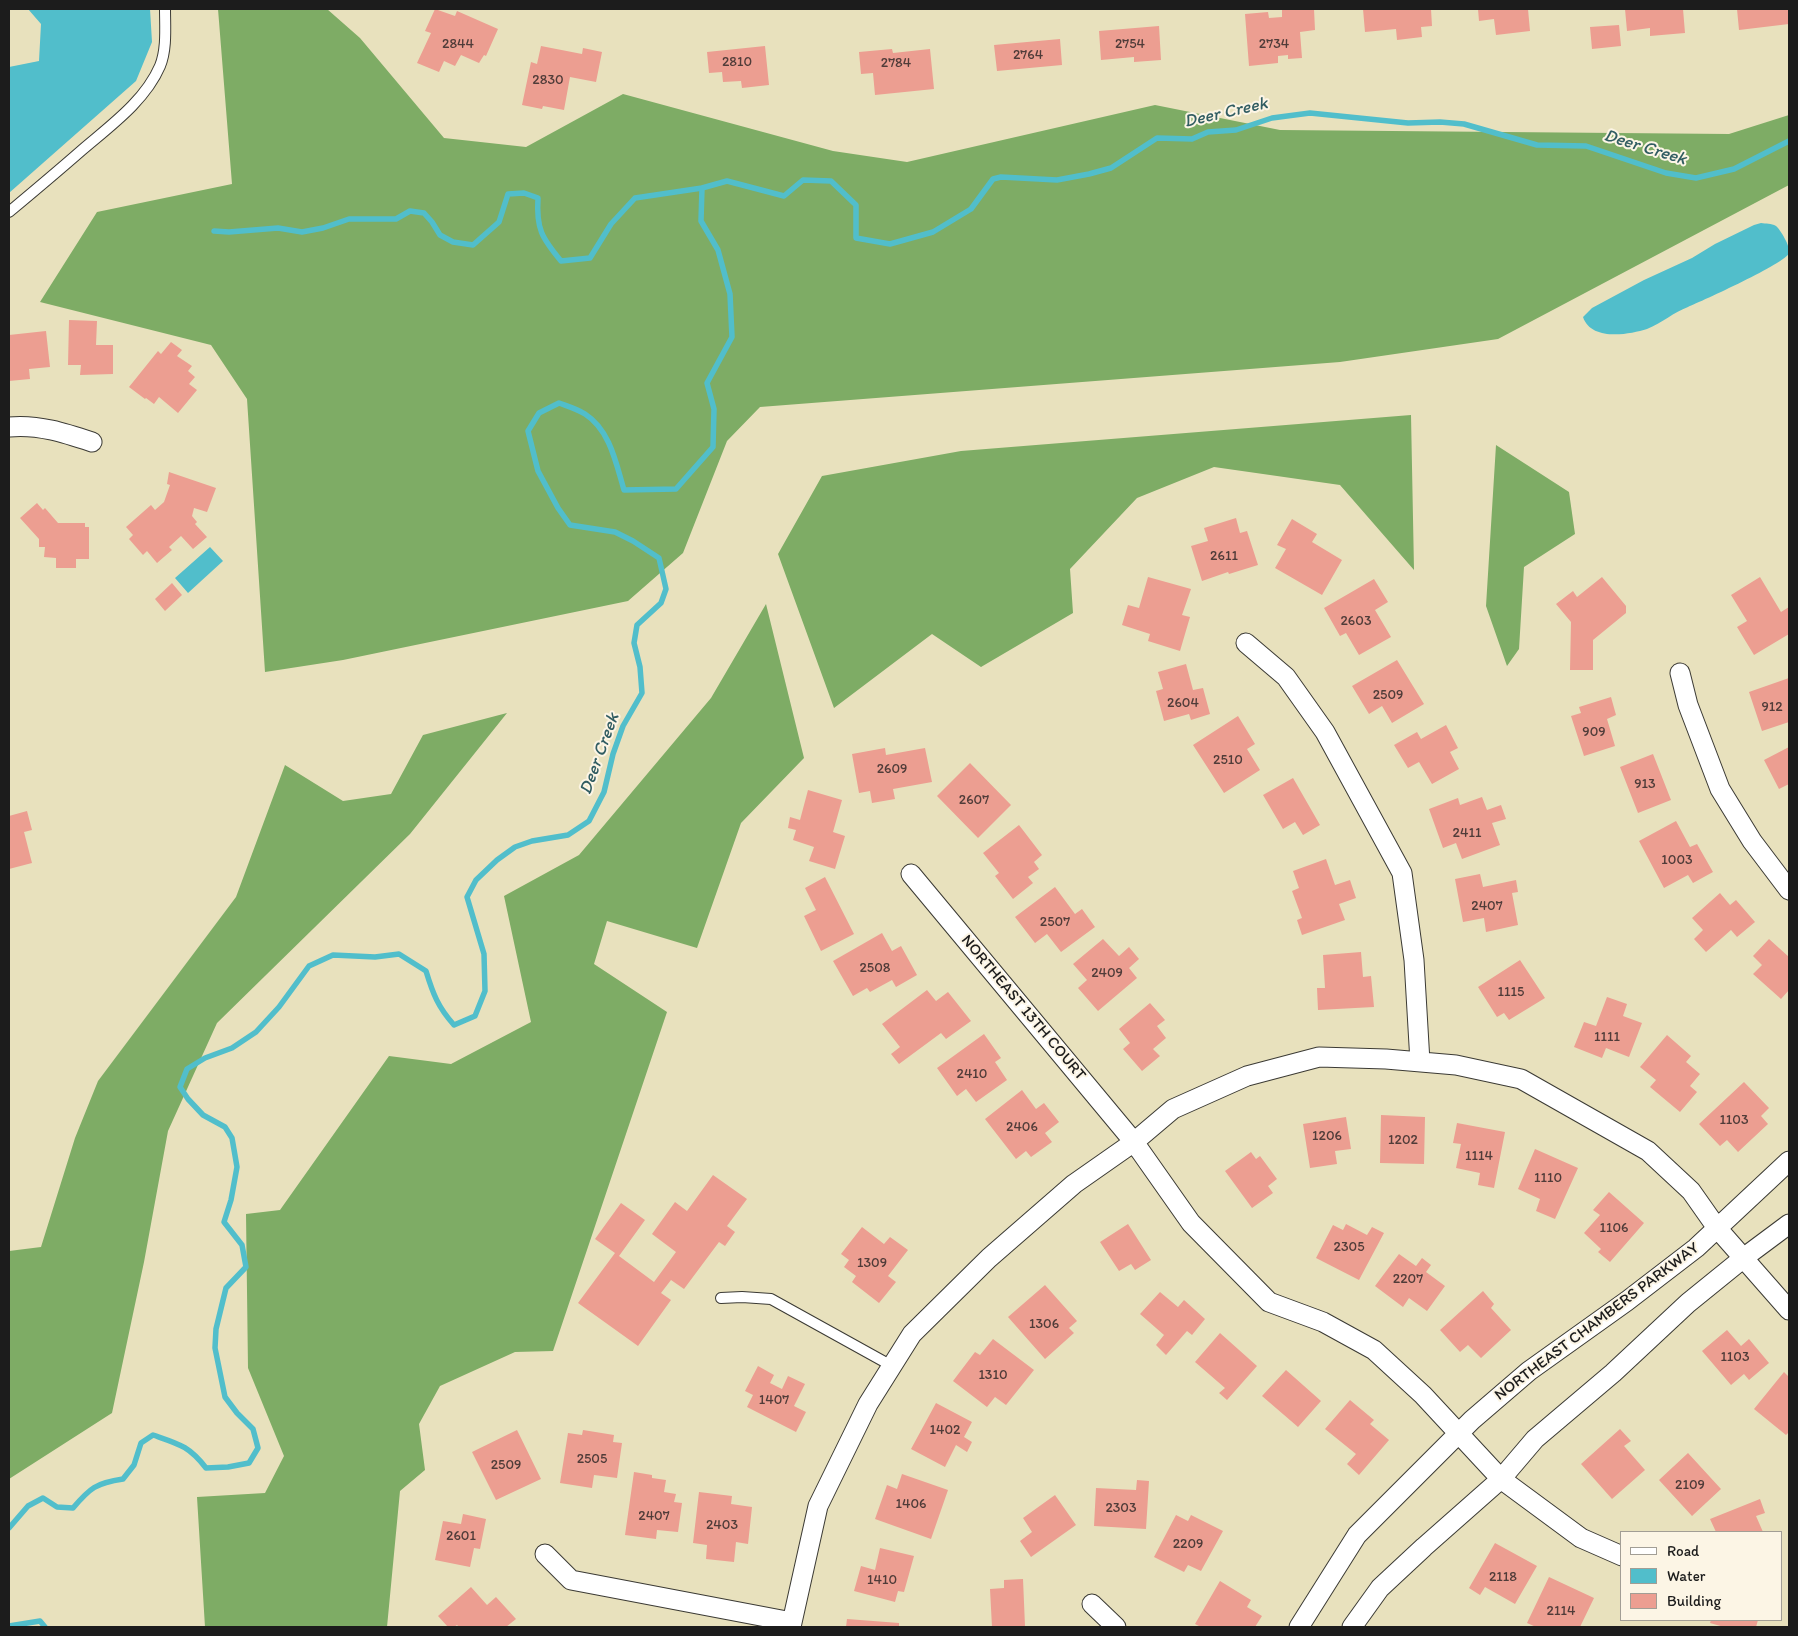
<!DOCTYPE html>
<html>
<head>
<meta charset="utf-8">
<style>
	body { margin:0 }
	#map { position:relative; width:1798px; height:1636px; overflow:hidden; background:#e8e1bd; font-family:Itim,sans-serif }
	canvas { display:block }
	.frame { position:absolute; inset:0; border:10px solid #1c1c1c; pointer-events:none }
	.legend { position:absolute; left:1620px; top:1531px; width:162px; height:90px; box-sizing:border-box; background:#fcf5e5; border:1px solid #a29e95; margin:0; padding:6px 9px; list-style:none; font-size:15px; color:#1c1c1c }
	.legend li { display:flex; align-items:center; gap:10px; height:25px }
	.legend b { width:25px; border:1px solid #a29e95 }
</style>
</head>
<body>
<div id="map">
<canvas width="1798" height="1636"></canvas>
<div class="frame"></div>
<ul class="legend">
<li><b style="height:6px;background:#fff"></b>Road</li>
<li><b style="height:14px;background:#51becb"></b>Water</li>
<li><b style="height:14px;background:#ec9e91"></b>Building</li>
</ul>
</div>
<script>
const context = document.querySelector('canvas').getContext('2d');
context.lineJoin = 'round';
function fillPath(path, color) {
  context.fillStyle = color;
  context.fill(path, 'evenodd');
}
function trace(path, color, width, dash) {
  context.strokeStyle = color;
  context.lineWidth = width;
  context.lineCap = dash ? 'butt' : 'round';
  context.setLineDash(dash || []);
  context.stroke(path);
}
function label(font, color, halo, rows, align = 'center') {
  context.font = font + ' Itim,sans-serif';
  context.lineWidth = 4;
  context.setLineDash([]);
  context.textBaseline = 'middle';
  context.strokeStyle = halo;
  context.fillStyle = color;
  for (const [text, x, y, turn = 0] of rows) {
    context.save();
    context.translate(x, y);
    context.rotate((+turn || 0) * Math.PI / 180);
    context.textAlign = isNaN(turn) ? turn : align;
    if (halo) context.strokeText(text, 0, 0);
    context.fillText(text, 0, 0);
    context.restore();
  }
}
fillPath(new Path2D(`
	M218,9H327L360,38L444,138L526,147L623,94L833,151L907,162L1155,105L1280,130L1729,134L1789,115V185L1498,339L1340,362L760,407L727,441L683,553L628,601L343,660L265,672L247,399L211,345L40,302L97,212L232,184Z
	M1411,415L1414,570L1340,485L1214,467L1137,498L1070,569L1073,613L981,667L932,634L834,708L778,554L822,476L961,451Z
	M1496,445L1569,492L1575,534L1524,567L1519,649L1507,666L1486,606Z
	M766,604L804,758L741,823L697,948L607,921L594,964L667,1012L553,1351L515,1352L440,1386L419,1424L425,1470L400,1491L387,1627H205L197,1497L265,1493L284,1456L248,1368L246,1214L280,1210L389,1056L451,1064L531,1022L504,896L579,855L711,698Z
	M507,713L410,834L217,1023L168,1131L144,1262L112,1413L9,1479V1251L41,1247L75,1138L98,1081L236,897L285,765L343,801L391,794L423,735Z`), '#7eac65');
fillPath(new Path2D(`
	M28,9H150L152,42L136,81L9,193V67L39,61L41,24Z
	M1761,223C1766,224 1771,223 1776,226C1780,229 1791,247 1789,253C1786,263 1702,301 1688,307C1674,312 1662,323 1647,329C1628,335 1591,341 1583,317L1592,308L1644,280L1692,258L1715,244L1754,225Z
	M210,547L223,561L188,593L175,578Z`), '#51becb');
trace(new Path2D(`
	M214,231L229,232L278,228L302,232L323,228L349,219H396L410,211L424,213L432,222L440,235L453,242L473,245L499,222L508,194L524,193L538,198C536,229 542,238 561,261L590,258L611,224L635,198L702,188
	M9,1528L28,1506L43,1498L57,1507L73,1508C90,1488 96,1483 123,1479L134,1465L141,1443L153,1435C179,1444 189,1446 206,1468L228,1467L249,1463L258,1448L253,1429L237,1413L225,1397L215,1348L216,1329L226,1288L246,1267L242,1245L224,1222L231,1200L237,1167L232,1138L225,1127L203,1115L188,1099L180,1087L187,1069L205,1058L232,1048L256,1032L279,1007L309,966L333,955L375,957L399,954L426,971C433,994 438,1007 454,1025L475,1016L485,991L484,954L467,897L476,880L497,860L515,847L532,841L568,835L589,821L604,792L613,754L623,726L642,693L640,667L634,643L637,625L661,603L666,589L659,558L633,541L615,532L570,525L558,508L538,471L528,431L539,413L559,403C567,406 577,409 585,414C610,430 616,463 624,490L676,489L713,447L714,409L707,383L732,337L730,294L718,250L701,221L702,188L727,181L784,196L803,180L831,181L856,205V238L890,244L933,232L971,209L993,179L1001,177L1057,180L1089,174L1111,168L1157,138L1192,139L1208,132L1236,130L1272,118L1310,113L1408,123L1440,122L1464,124L1537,145L1586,146L1666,173L1696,178L1734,169L1789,141
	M9,1626L40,1621L45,1627`), '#51becb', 5.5);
fillPath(new Path2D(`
	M435,9L455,16L457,11L498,29L486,56L484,55L479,63L461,55L455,66L444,61L439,72L417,63L431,33L425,31Z
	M1282,9H1314L1315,30L1300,32L1302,58L1288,59V55L1278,56V63L1249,66L1245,14L1268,12L1269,18L1282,17Z
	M1363,9H1431L1432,26L1421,27L1422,37L1397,40L1396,29L1365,32Z
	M1478,9H1528L1530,31L1496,35L1494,19L1479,21Z
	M1625,9H1683L1685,33L1650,36V28L1627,31Z
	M1737,9H1789V24L1739,30Z
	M1619,25L1621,46L1592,49L1590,27Z
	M1159,26L1161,60L1134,62V57L1101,60L1099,31Z
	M1060,39L1062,65L997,71L994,45Z
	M541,46L582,54L583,48L602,52L596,82L570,77L564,110L543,106L542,109L522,105L531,62L537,64Z
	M765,46L769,85L742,88L741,81L723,82L722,72L709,73L707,52Z
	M892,49L893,53L930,49L934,89L875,95L873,73L861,74L859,52Z
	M69,320L97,321L96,345H113V374L80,375L81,365H68Z
	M46,331L50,367L29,369L30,379L9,381V335Z
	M171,342L182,350L177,356L192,366L188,371L195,377L189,384L197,390L178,413L159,397L154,404L146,398L145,399L129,387L158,351L161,354Z
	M169,472L216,488L207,512L194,508L192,516L197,522L195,524L207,537L193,549L181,536L169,547L172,550L157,563L147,551L143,555L129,539L133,535L126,527L151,505L155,510L164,502L170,485L167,484Z
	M37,503L43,510L45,508L58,523H85V527H89V559H76V568H56V558L44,557L45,547H39V539L20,518Z
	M1236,518L1240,533L1247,531L1258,565L1229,574L1228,572L1202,581L1191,546L1208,541L1204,528Z
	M1292,519L1317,534L1312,542L1342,560L1322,595L1275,568L1286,549L1277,545Z
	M1148,577L1191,589L1182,615L1190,617L1180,651L1148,641L1150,634L1122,625L1128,605L1139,608Z
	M1602,577L1626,606V613L1593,640V670H1570L1571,622L1556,604L1573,591L1577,597Z
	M1760,577L1781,612L1789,607V634L1754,655L1737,627L1747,621L1731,595Z
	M1374,579L1388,602L1375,610L1391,637L1359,655L1346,633L1340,636L1324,608Z
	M172,583L182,595L165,611L155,599Z
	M1397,660L1424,704L1392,723L1382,706L1369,714L1352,686Z
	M1186,664L1193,690L1203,688L1210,714L1191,720L1189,714L1164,721L1156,691L1163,689L1158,672Z
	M1789,678V722L1762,731L1749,692Z
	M1611,697L1616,715L1607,719L1615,746L1584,756L1571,716L1581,713L1579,707Z
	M1238,716L1255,744L1247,749L1260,770L1224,793L1193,745Z
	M1446,725L1458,748L1450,752L1459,769L1432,784L1419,762L1408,768L1394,745L1417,732L1421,739Z
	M1789,747V784L1779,789L1764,760Z
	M885,748L886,755L925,748L932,782L893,789L895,799L872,803L870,791L859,793L852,754Z
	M1653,754L1671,800L1638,813L1620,767Z
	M970,763L1011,805L978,838L937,796Z
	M1293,778L1320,825L1303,835L1295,822L1283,829L1263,795Z
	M808,790L842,800L833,832L845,836L835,869L809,861L814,847L793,840L796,830L788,828L790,817L800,820Z
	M1482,797L1487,810L1501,805L1506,819L1492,823L1500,845L1462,859L1456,843L1443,848L1429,809L1458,798L1460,805Z
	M27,811L32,830L24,832L32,863L9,869V816Z
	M1676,821L1690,847L1697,844L1713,872L1693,883L1688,875L1664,888L1639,841Z
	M1019,825L1042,855L1034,862L1039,869L1028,877L1033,883L1013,899L995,876L999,873L983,853Z
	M1326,859L1335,885L1350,880L1356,898L1339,904L1345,920L1302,935L1297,920L1302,918L1292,891L1299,888L1293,871Z
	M1480,874L1483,887L1516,880L1518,892L1512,893L1518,925L1486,932L1484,918L1463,922L1455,879Z
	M825,877L854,934L821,951L804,916L816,910L805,888Z
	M1055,887L1075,914L1082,909L1095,927L1061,952L1047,934L1035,943L1015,917Z
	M1720,893L1730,905L1736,900L1755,922L1737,937L1731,930L1706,952L1694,939L1703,930L1692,918Z
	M882,933L892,951L901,946L917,975L896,987L892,980L870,992L867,988L853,996L833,961Z
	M1103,939L1119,956L1129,947L1139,959L1129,968L1137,978L1098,1011L1078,988L1087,980L1073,964Z
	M1769,939L1789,957V990L1781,999L1753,974L1762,965L1753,956Z
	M1361,952L1363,977L1371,976L1374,1007L1318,1010L1317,988H1325L1323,955Z
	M1520,960L1545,998L1509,1020L1504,1013L1497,1017L1478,987Z
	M927,990L936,1001L948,992L971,1021L946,1039L941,1033L899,1064L891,1054L900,1047L882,1024Z
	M1607,997L1627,1004L1623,1016L1642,1023L1629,1057L1606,1048L1602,1058L1574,1047L1584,1022L1596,1026Z
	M1150,1003L1165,1020L1157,1026L1166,1038L1153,1049L1160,1056L1142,1071L1123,1049L1130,1043L1119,1029Z
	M984,1034L1001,1058L995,1062L1007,1080L976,1102L966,1089L957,1096L937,1068Z
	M1667,1035L1691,1056L1686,1062L1700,1074L1690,1086L1697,1092L1680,1112L1650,1087L1656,1080L1640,1067Z
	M1744,1082L1769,1108L1761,1116L1768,1124L1738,1152L1727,1140L1720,1146L1699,1124Z
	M1022,1090L1036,1109L1044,1103L1059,1122L1045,1133L1052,1142L1031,1157L1026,1151L1016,1159L985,1119Z
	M1381,1115L1425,1117L1424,1164L1380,1163Z
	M1346,1117L1351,1149L1335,1151L1337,1164L1310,1168L1303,1124Z
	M1457,1123L1505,1132L1494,1188L1478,1185L1480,1173L1456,1168L1461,1144L1453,1143Z
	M1535,1149L1578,1168L1555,1219L1536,1211L1540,1199L1518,1189Z
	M1251,1152L1256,1159L1260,1156L1277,1179L1268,1186L1273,1193L1252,1208L1225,1171Z
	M713,1175L747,1199L727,1226L735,1232L725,1246L719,1242L684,1289L671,1280L661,1293L671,1300L638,1346L578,1303L615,1253L595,1239L621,1203L645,1220L619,1256L654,1282L676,1252L652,1234L675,1202L687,1211Z
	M1609,1192L1644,1223L1610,1262L1598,1252L1601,1249L1584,1233L1600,1215L1593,1210Z
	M1128,1224L1151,1260L1135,1270L1131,1264L1119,1271L1100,1242Z
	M1346,1224L1367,1235L1372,1227L1384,1233L1359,1280L1316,1258L1333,1225L1343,1230Z
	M862,1227L884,1244L890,1237L908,1250L888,1276L896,1282L879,1303L852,1282L856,1276L844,1267L849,1260L841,1254Z
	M1399,1254L1416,1266L1422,1258L1431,1265L1426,1272L1445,1286L1427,1311L1409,1298L1403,1307L1375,1286Z
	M1045,1285L1077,1321L1069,1328L1074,1333L1045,1359L1008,1317Z
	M1483,1291L1494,1304L1491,1308L1511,1330L1481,1358L1468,1345L1460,1352L1440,1330Z
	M1160,1292L1178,1307L1184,1300L1205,1319L1192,1335L1187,1331L1166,1355L1156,1345L1164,1335L1140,1314Z
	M1727,1330L1741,1346L1749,1339L1769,1363L1749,1380L1744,1374L1731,1385L1702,1351Z
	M1220,1333L1257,1366L1227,1400L1219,1393L1225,1388L1195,1362Z
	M993,1339L1034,1370L1006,1405L995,1397L987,1407L953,1381L975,1352L980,1355Z
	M758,1366L774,1375L770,1383L782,1389L788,1376L805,1384L794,1406L806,1412L796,1432L747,1407L753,1395L745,1391Z
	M1286,1370L1321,1401L1298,1427L1262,1396Z
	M1784,1372L1789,1377V1432L1786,1435L1754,1409Z
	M1350,1400L1374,1420L1370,1424L1389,1440L1359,1475L1347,1464L1356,1454L1325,1429Z
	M936,1403L972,1422L964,1437L972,1442L967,1452L956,1445L945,1467L911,1449Z
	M1620,1429L1631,1441L1624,1446L1645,1470L1612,1499L1581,1464Z
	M517,1430L541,1479L496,1500L472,1452Z
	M583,1430L614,1435L613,1442L622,1443L617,1478L594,1475L592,1488L560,1483L568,1433L582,1435Z
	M1688,1453L1721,1489L1692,1516L1659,1480Z
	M634,1472L652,1475V1478L666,1480L664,1492L676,1494L674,1502L682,1503L678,1532L657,1530L656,1539L625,1535Z
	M902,1474L948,1490L931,1539L875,1519L887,1485L897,1489Z
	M1137,1480L1149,1481L1146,1529L1094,1526L1096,1488L1136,1490Z
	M699,1492L732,1496L731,1504L752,1507L748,1544L736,1542L734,1562L706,1559L707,1545L693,1543Z
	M1055,1495L1076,1525L1031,1557L1020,1541L1032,1532L1023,1518Z
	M1760,1499L1765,1513L1756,1516L1763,1532H1716L1710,1519Z
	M463,1514L486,1519L480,1549L474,1548L470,1567L435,1560L443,1521L461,1524Z
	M1176,1515L1188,1521L1191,1515L1223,1531L1201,1571L1188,1565L1184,1572L1154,1557Z
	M1495,1543L1537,1566L1515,1604L1485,1587L1480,1595L1469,1588Z
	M880,1548L914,1556L904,1592L898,1591L895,1602L854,1591L861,1566L875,1570Z
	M1549,1577L1594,1598L1580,1627H1536L1527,1623Z
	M1023,1579L1025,1626L992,1627L990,1589L1004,1588V1580Z
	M1220,1581L1251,1600L1247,1607L1262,1616L1255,1627H1201L1195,1624Z
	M471,1587L487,1605L496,1597L516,1619L506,1627H459L457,1625L454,1627H448L438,1616Z
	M847,1619L899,1623V1627H846Z
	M1711,1620H1758L1756,1627H1724L1710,1623Z`), '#ec9e91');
const lane = new Path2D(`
	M9,212C33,192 58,171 82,150C110,126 145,101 160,66C167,49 165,27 165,9
	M721,1298L742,1297L771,1299L892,1366`);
const street = new Path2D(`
	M9,427C38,424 65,433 92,442
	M1246,643L1286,677L1325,732L1402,873L1414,960L1420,1062
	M1680,673L1688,705L1720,789L1752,841L1789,890
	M911,874L1134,1142L1191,1223L1269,1302L1323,1322L1374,1350L1423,1395L1501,1479L1581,1538L1622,1556
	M545,1554L571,1580L792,1622
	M1092,1604L1116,1627
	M791,1627L818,1506L868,1404L912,1334L989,1258L1074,1184L1134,1142L1173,1109L1247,1076L1319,1057L1386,1059L1456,1065L1521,1079L1648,1151L1691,1191L1717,1228L1789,1310
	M1299,1627L1357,1535L1472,1420L1529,1371L1627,1301L1696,1248L1789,1161
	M1352,1627L1380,1588L1424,1547L1501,1479L1535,1439L1613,1373L1688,1303L1746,1256L1789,1224`);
trace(lane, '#3b3a34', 12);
trace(street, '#3b3a34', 21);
trace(lane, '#fff', 10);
trace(street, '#fff', 19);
label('14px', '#503c39', null, [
	["2844",458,44],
	["2754",1130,44],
	["2734",1274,44],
	["2764",1028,55],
	["2810",737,62],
	["2784",896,63],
	["2830",548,80],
	["2611",1224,556],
	["2603",1356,621],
	["2509",1388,695],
	["2604",1183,703],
	["912",1772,707],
	["909",1594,732],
	["2510",1228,760],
	["2609",892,769],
	["913",1645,784],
	["2607",974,800],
	["2411",1467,833],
	["1003",1677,860],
	["2407",1487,906],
	["2507",1055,922],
	["2508",875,968],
	["2409",1107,973],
	["1115",1511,992],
	["1111",1607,1037],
	["2410",972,1074],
	["1103",1734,1120],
	["2406",1022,1127],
	["1206",1327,1136],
	["1202",1403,1140],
	["1114",1479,1156],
	["1110",1548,1178],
	["1106",1614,1228],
	["2305",1349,1247],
	["1309",872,1263],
	["2207",1408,1279],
	["1306",1044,1324],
	["1103",1735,1357],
	["1310",993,1375],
	["1407",774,1400],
	["1402",945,1430],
	["2505",592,1459],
	["2509",506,1465],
	["2109",1690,1485],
	["1406",911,1504],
	["2303",1121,1508],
	["2407",654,1516],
	["2403",722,1525],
	["2601",461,1536],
	["2209",1188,1544],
	["2118",1503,1577],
	["1410",882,1580],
	["2114",1561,1611]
]);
label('16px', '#1c1c1c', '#fcf5e5', [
	["NORTHEAST 13TH COURT",1023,1008,50],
	["NORTHEAST CHAMBERS PARKWAY",1597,1322,-37]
]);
label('italic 18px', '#315d62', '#fcf5e5', [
	["Deer Creek",1226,113,-13],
	["Deer Creek",1645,148,17],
	["Deer Creek",600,754,-70]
]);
</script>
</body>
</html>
